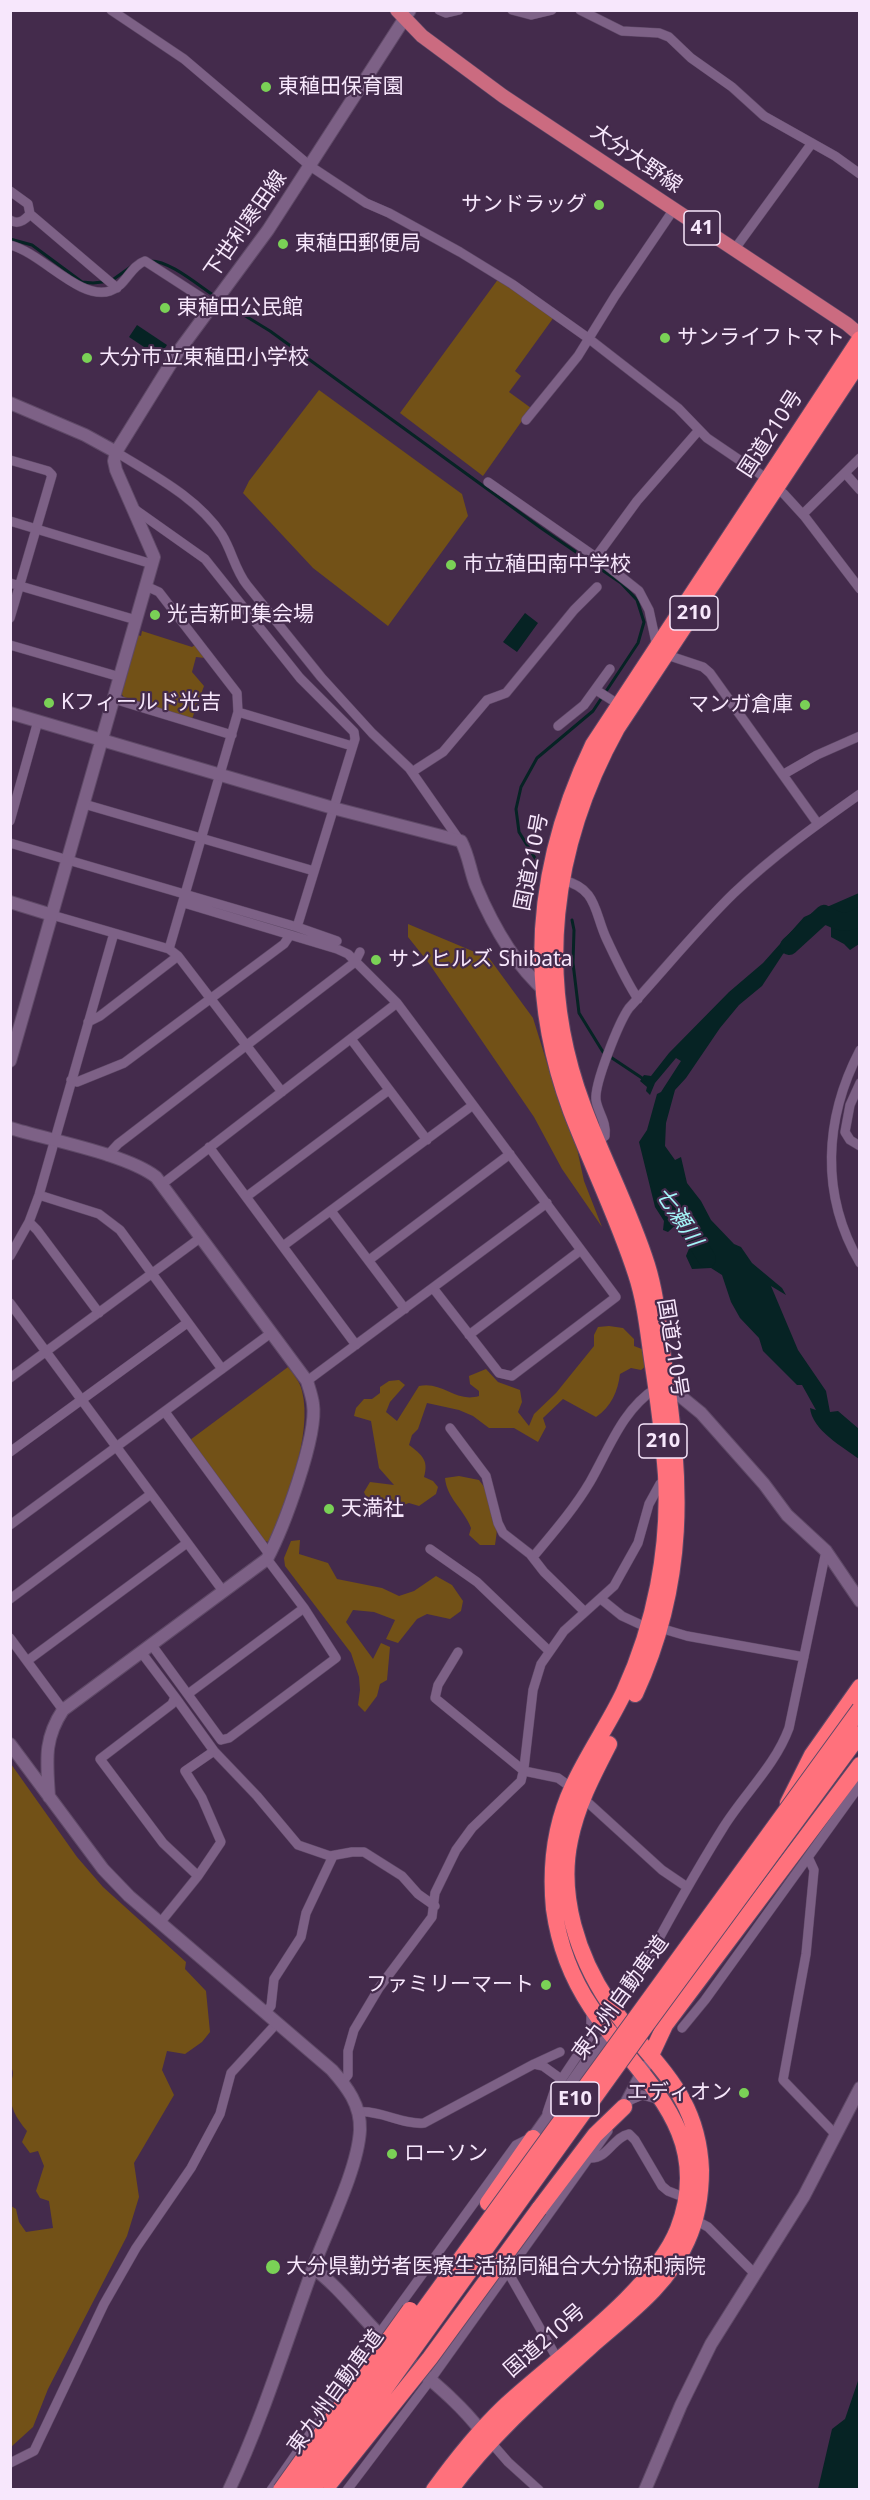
<!DOCTYPE html>
<html>
<head>
<meta charset="utf-8">
<style>
	body { margin:0 }
	#map { position:relative; width:870px; height:2500px; overflow:hidden; background:#442b4c; font-family:"Noto Sans",sans-serif }
	canvas { display:block }
	.frame { position:absolute; inset:0; border:12px solid #f7e7fc; pointer-events:none }
</style>
</head>
<body>
<div id="map">
<canvas width="870" height="2500"></canvas>
<div class="frame"></div>
</div>
<script>
const context = document.querySelector('canvas').getContext('2d');
context.lineJoin = 'round';
function fillPath(path, color) {
  context.fillStyle = color;
  context.fill(path, 'evenodd');
}
function trace(path, color, width, dash) {
  context.strokeStyle = color;
  context.lineWidth = width;
  context.lineCap = dash ? 'butt' : 'round';
  context.setLineDash(dash || []);
  context.stroke(path);
}
function label(font, color, halo, rows, align = 'center') {
  context.font = font + ' "Noto Sans","Noto Sans JP",sans-serif';
  context.lineWidth = 4.5;
  context.setLineDash([]);
  context.textBaseline = 'middle';
  context.strokeStyle = halo;
  context.fillStyle = color;
  for (const [text, x, y, turn = 0] of rows) {
    context.save();
    context.translate(x, y);
    context.rotate((+turn || 0) * Math.PI / 180);
    context.textAlign = isNaN(turn) ? turn : align;
    if (halo) context.strokeText(text, 0, 0);
    context.fillText(text, 0, 0);
    context.restore();
  }
}
fillPath(new Path2D(`
	M499,278L554,317L515,371L521,376L509,392L531,408L483,476L400,413Z
	M319,390L462,494L468,516L388,626L313,568L243,493L249,481Z
	M142,631L192,647L195,645L205,658L196,657L192,672L204,686L192,719L125,699L121,693L138,635L141,636Z
	M408,924L489,958L533,1018L561,1108L576,1144L584,1181L602,1227L562,1169L534,1117L428,962L408,937Z
	M609,1326L623,1328L634,1339V1346L647,1351L646,1366L641,1370L631,1368L620,1374C618,1391 611,1407 596,1417L563,1399L543,1418L546,1427L538,1442L514,1428H489L473,1416L459,1410L427,1403L418,1429L412,1435L409,1445C422,1455 429,1460 424,1477L433,1481L438,1487L436,1494L419,1506L409,1503L394,1508L367,1499L364,1492L370,1482L394,1485L379,1468L371,1421L354,1416L356,1408L364,1399H372L380,1393V1387L389,1381L399,1380L405,1385L390,1402L386,1412L397,1421L419,1386C443,1381 455,1403 479,1396V1391L470,1384L469,1376L486,1369L498,1382L520,1390L522,1402L518,1412L529,1426L534,1414L556,1393L594,1346V1335L598,1327Z
	M288,1367C294,1375 300,1382 302,1391C313,1434 286,1502 269,1542L264,1541L190,1440Z
	M459,1476L479,1480C496,1502 500,1518 495,1545H480L469,1535L471,1528C464,1509 447,1499 445,1478Z
	M300,1540L299,1554L328,1563L337,1579L382,1588L399,1596L414,1591L436,1576L452,1585L463,1601L461,1611L450,1619L427,1614L417,1619L398,1643L386,1639L395,1620L374,1612L353,1610L346,1622L373,1659L381,1643L390,1647L387,1680L380,1684L377,1696L365,1712L358,1705L360,1690L359,1677L351,1653L285,1566L284,1558L291,1541Z
	M11,1764L77,1857L103,1887L186,1962L185,1969L206,1991L210,2032L202,2042L185,2054L167,2051L162,2070L174,2095L134,2163L139,2197L127,2236L48,2389L33,2427L11,2447L10,2260C14,2250 10,2219 11,2206L16,2209L19,2222L26,2232L53,2228L49,2201L40,2198L36,2191L44,2166L38,2151L30,2153L22,2142L27,2131C16,2118 9,2106 10,2088C11,2078 16,2074 10,2065Z`), '#725117');
fillPath(new Path2D(`
	M137,325L167,345L159,357L129,337Z
	M525,613L538,623L517,652L503,642Z
	M859,893V944L850,950L844,944L831,937V924L823,921L809,927L797,942L783,954L762,986L739,1005L720,1028L686,1078L675,1090L666,1123L665,1146L675,1160L681,1157L687,1183L701,1201L711,1220L734,1244L741,1247L752,1263L782,1288L786,1295L771,1286L798,1350L826,1391L830,1412L838,1411L859,1429V1459C843,1447 812,1430 810,1408L816,1410L802,1385H797L763,1351L759,1338L740,1318L731,1302L722,1275L711,1268L692,1269L686,1256C693,1240 700,1222 684,1209L680,1213L682,1219L668,1232L663,1230L664,1221L655,1207L639,1142L647,1130L657,1094L661,1092L681,1061L676,1058L655,1083L650,1095L646,1091L647,1087L640,1081L644,1075L651,1076L669,1053L729,992L763,963L804,917Z
	M859,2378V2489H818L832,2429L845,2419Z`), '#062324');
trace(new Path2D(`
	M10,239L32,245L82,282L93,283L111,281L132,266
	M149,261C168,259 199,286 216,297
	M221,301L270,331L541,528L621,583L637,600L644,622L638,643L593,711L537,758L521,787L516,809L519,832L538,863
	M572,920L574,930L573,963L579,1013L603,1052L645,1080`), '#062324', 3);
trace(new Path2D(`
	M789,946L824,914C836,921 847,926 860,916
	M666,1201L693,1236L707,1259`), '#062324', 18);
const street = new Path2D(`
	M111,10L184,59L310,166L366,203L389,213L460,252L512,284L588,338L678,408L707,438L760,474L784,494L805,517L860,589
	M439,10L446,13L459,10
	M512,10L531,15L552,10
	M580,10L622,31L659,33L669,37L691,58L732,87L764,116L835,156L860,174
	M10,191L28,204L30,214L117,288
	M10,220C18,225 24,221 30,214
	M10,245C42,253 80,301 110,291C126,286 130,266 145,261L213,305
	M734,250L812,143
	M526,420L578,356L615,296L674,209
	M116,452C153,475 198,498 222,535C232,551 235,570 247,585L321,677L372,733L409,768L460,841
	M10,460L48,471L52,475L10,618
	M845,473L860,490
	M488,482L600,560L639,591L649,610L657,647
	M133,508L205,559L300,678L354,732L355,739L297,927
	M803,514L860,458
	M10,521L152,564
	M596,557L637,501L699,430
	M10,583L136,620
	M146,586L159,592L237,693L238,712L169,949
	M10,645L120,677
	M667,655L703,667L710,673L818,824
	M596,690L618,704
	M114,699L232,735
	M238,712L352,746
	M558,726L584,705L610,669
	M412,772L443,752L487,700L506,693L574,610L597,587
	M784,774L817,755L860,736
	M84,804L314,871
	M10,821L38,721
	M10,843L297,927L337,941
	M562,880C598,888 594,913 607,940C616,959 626,981 638,999
	M184,903L337,949L348,954L397,1003L616,1297L512,1376L499,1373L433,1288
	M52,915L169,949L178,956L282,1092
	M88,1022L100,1016L178,956
	M351,1039L427,1140
	M860,1050C824,1119 820,1195 860,1263
	M71,1080L77,1082L124,1063L284,944L290,935
	M860,1083L850,1105L845,1132L850,1140L860,1146
	M598,1141L605,1136C607,1122 598,1113 596,1100C594,1084 619,1022 629,1008C664,970 697,929 734,893C773,856 816,825 860,794
	M209,1147L356,1345
	M107,1156L118,1144L355,962L360,952
	M161,1185L397,1003
	M39,1195L99,1214L120,1230L222,1369
	M246,1197L389,1090
	M331,1211L405,1309
	M29,1222L37,1230L99,1313
	M283,1246L473,1105
	M10,1256L29,1222L39,1195L114,933
	M369,1260L510,1154
	M10,1303L223,1591
	M469,1335L581,1250
	M10,1378L200,1238
	M307,1381L547,1203
	M165,1412L269,1554
	M450,1428L486,1476L498,1523L503,1533L530,1554L544,1572L585,1612
	M10,1452L187,1323
	M10,1525L271,1333
	M430,1549L477,1582L549,1651
	M533,1557C553,1533 574,1509 590,1482C609,1449 622,1410 656,1388
	M10,1599L151,1494
	M601,1599L622,1616L648,1628
	M660,1628L687,1636L804,1657
	M10,1638L63,1710
	M151,1644L221,1740L229,1738L336,1658L304,1608L267,1559
	M141,1652L175,1697L172,1704L100,1759L163,1843L198,1876
	M458,1652L438,1685L435,1698L524,1771L558,1778L572,1788L662,1870L687,1887
	M27,1661L187,1543
	M188,1694L304,1608
	M175,1697L214,1751L257,1796L298,1845L330,1856L352,1852H364L402,1876L418,1894L435,1906
	M808,1857L814,1870L806,1954L783,2080L836,2135
	M160,1923L198,1876L221,1842L202,1798L185,1771L214,1751
	M634,1985C662,1932 691,1879 723,1828C744,1794 775,1766 789,1728L826,1551
	M265,2013L271,2006L274,1979L301,1937L306,1913L333,1856
	M682,2028L705,2000L860,1785
	M534,2064L560,2052
	M342,2082L348,2075V2051L354,2030L379,1988L432,1917L435,1893L456,1850L472,1828L521,1781L524,1768L533,1690L541,1664L564,1631L614,1586L638,1543L649,1504L660,1484L666,1479
	M628,2101L642,2095L657,2099
	M358,2112C381,2110 402,2125 424,2123L534,2064L543,2066L561,2079
	M547,2113L555,2089L591,2035V2013
	M590,2158C608,2159 613,2137 629,2134L635,2140L662,2186L668,2191L686,2198
	M695,2220L708,2227L754,2273
	M508,2272L558,2360
	M488,2439L508,2462L539,2490
	M10,2463L34,2451L104,2304L136,2248L191,2168L220,2114L231,2073L277,2023
	M271,2490L379,2334L516,2145L530,2138
	M347,2490L431,2379L608,2131`);
const secondary = new Path2D(`
	M10,403L85,435L116,452L178,352L268,230L410,10
	M10,713L333,808L461,841C469,856 470,871 476,886C492,924 515,965 546,992
	M10,902L52,915
	M10,1061L154,557L116,470L114,461L116,452
	M10,1128C49,1140 126,1154 156,1177L307,1381C309,1388 312,1396 313,1404C318,1436 283,1529 267,1559L63,1710C43,1740 47,1762 49,1797
	M663,1387L668,1386L701,1413L764,1484L787,1515L826,1551L860,1601
	M10,1744L103,1869L129,1896L332,2070C347,2087 361,2105 360,2130C358,2169 327,2230 313,2268C286,2342 263,2418 229,2490
	M624,2107L645,2067
	M533,2138L596,2049L618,2031
	M313,2268C338,2286 356,2311 378,2333C412,2367 452,2393 481,2431
	M645,2490L681,2405L711,2344L804,2196L860,2088`);
const primary = new Path2D(`
	M397,10L422,36L503,96L847,324L860,335`);
const highway = new Path2D(`
	M635,1694C687,1581 682,1483 664,1364C659,1331 657,1297 647,1265C630,1211 603,1160 583,1106C535,978 551,847 617,728L860,361
	M788,1803L812,1755L860,1687
	M651,2055L665,2025L860,1765
	M488,2203L533,2138
	M539,2209L595,2135L624,2107
	M434,2490C455,2461 477,2433 503,2408C553,2361 654,2291 678,2229C716,2130 639,2079 591,2007C571,1977 559,1945 554,1909C550,1867 555,1824 573,1786C588,1753 609,1724 624,1692C655,1624 670,1549 666,1475C663,1436 658,1398 652,1359C648,1331 645,1301 636,1274C618,1218 592,1166 571,1111C525,987 536,864 593,745L860,339
	M450,2490C490,2436 540,2392 590,2347C625,2316 668,2286 687,2241C697,2219 701,2194 701,2170C698,2090 650,2063 609,2003C578,1957 558,1896 570,1840C577,1805 593,1775 609,1744`);
trace(street, '#5f4967', 10);
trace(secondary, '#5f4967', 14);
trace(primary, '#5f4967', 15);
trace(highway, '#5f4967', 18);
trace(street, '#7d6186', 9);
trace(secondary, '#7d6186', 12);
trace(primary, '#cb6b80', 14);
trace(highway, '#ff717c', 16);
const highwayBridge = new Path2D(`
	M330,2483L430,2358L539,2209
	M281,2490L410,2310
	M293,2490L860,1709
	M312,2490L647,2024L860,1734`);
trace(highwayBridge, '#5f4967', 18, []);
trace(highwayBridge, '#ff717c', 16);
for (const [x, y, r, color] of [
	[266,87,6,"#7ad156"],
	[599,205,6,"#7ad156"],
	[283,244,6,"#7ad156"],
	[165,308,6,"#7ad156"],
	[665,338,6,"#7ad156"],
	[87,358,6,"#7ad156"],
	[451,565,6,"#7ad156"],
	[155,615,6,"#7ad156"],
	[49,703,6,"#7ad156"],
	[805,705,6,"#7ad156"],
	[376,960,6,"#7ad156"],
	[329,1509,6,"#7ad156"],
	[546,1985,6,"#7ad156"],
	[744,2093,6,"#7ad156"],
	[392,2154,6,"#7ad156"],
	[273,2267,8,"#7ad156"]
]) {
  const dot = new Path2D();
  dot.arc(x, y, r, 0, 2 * Math.PI);
  context.fillStyle = color;
  context.fill(dot);
  trace(dot, '#442b4c', 2);
}
for (const [x, y, w] of [
	[702,228,36],
	[694,613,48],
	[663,1441,48],
	[575,2099,48]
]) {
  const box = new Path2D();
  box.roundRect(x - w / 2, y - 17, w, 34, 4.5);
  context.fillStyle = '#442b4c';
  context.fill(box);
  trace(box, '#f7e7fc', 1.5);
}
label('bold 20px', '#f7e7fc', null, [
	["41",702,228],
	["210",694,613],
	["210",663,1441],
	["E10",575,2099]
]);
label('21px', '#f7e7fc', '#442b4c', [
	["東稙田保育園",278,87],
	["サンドラッグ",587,205,"right"],
	["東稙田郵便局",295,244],
	["東稙田公民館",177,308],
	["サンライフトマト",677,338],
	["大分市立東稙田小学校",99,358],
	["市立稙田南中学校",463,565],
	["光吉新町集会場",167,615],
	["Kフィールド光吉",61,703],
	["マンガ倉庫",793,705,"right"],
	["サンヒルズ Shibata",388,960],
	["天満社",341,1509],
	["ファミリーマート",534,1985,"right"],
	["エディオン",732,2093,"right"],
	["ローソン",404,2154],
	["大分県勤労者医療生活協同組合大分協和病院",286,2267]
], 'left');
label('21px', '#f7e7fc', '#442b4c', [
	["大分大野線",636,159,34],
	["下世利寒田線",246,225,-55],
	["国道210号",771,434,-57],
	["国道210号",532,862,-79],
	["国道210号",672,1348,81],
	["東九州自動車道",621,1998,-54],
	["国道210号",545,2341,-41],
	["東九州自動車道",336,2392,-54]
]);
label('italic 22px', '#a3f5f7', '#442b4c', [
	["七瀬川",678,1217,57]
]);
</script>
</body>
</html>
